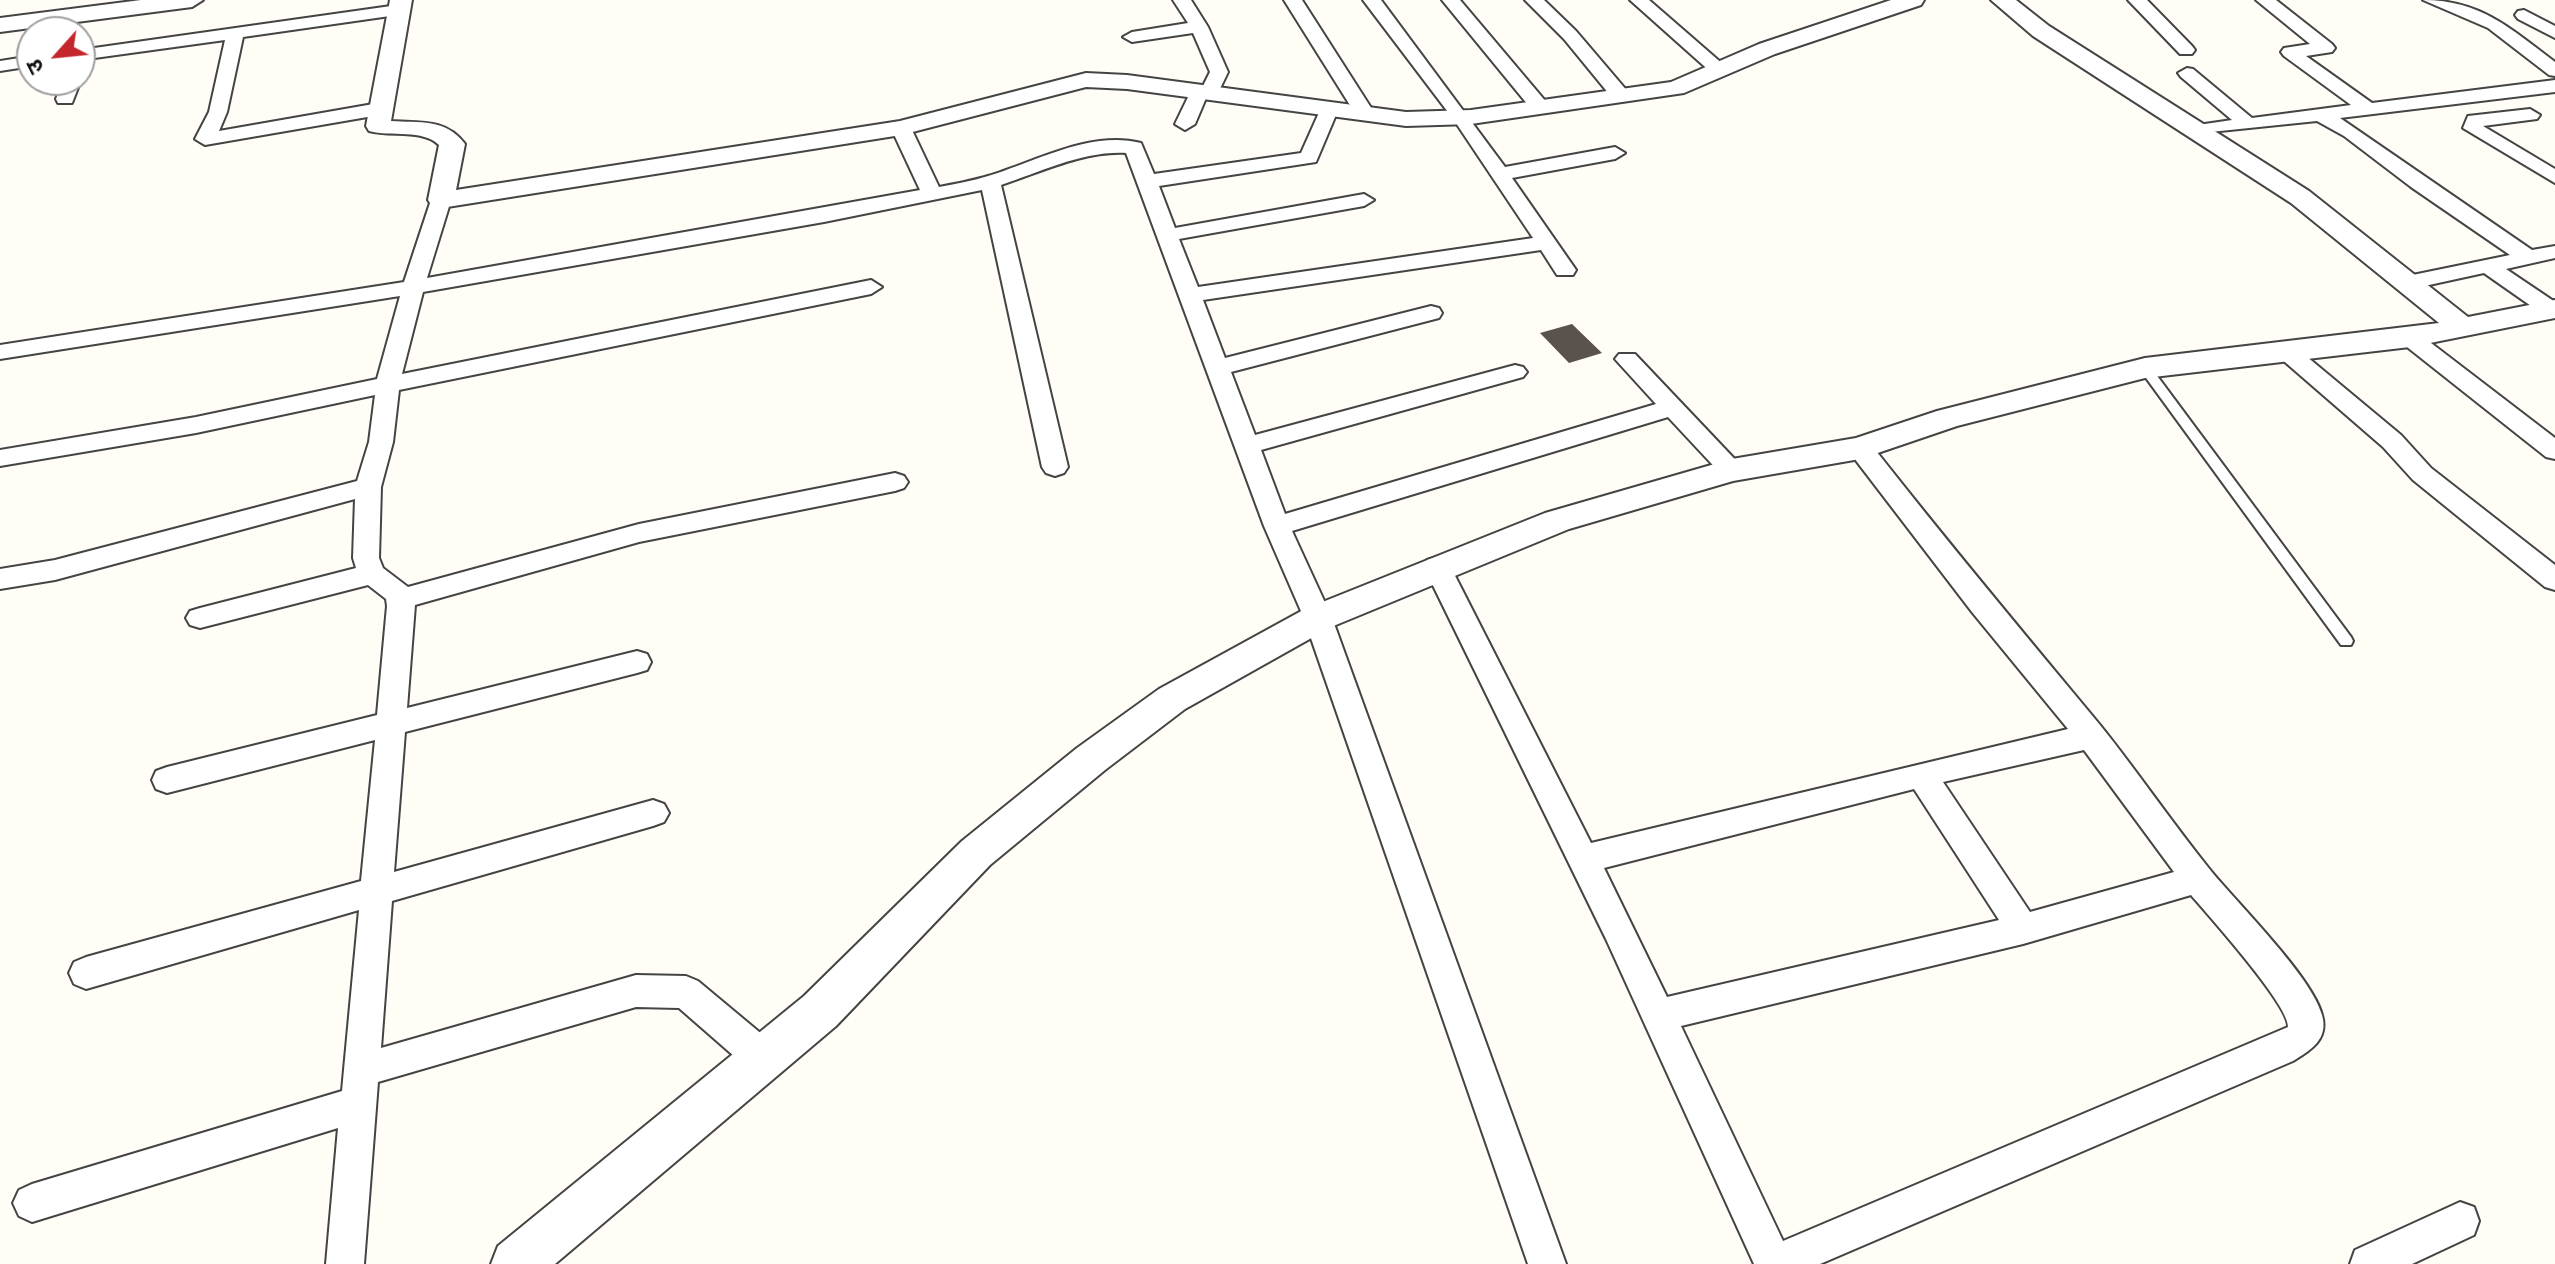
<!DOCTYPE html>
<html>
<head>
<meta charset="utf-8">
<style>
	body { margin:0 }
	#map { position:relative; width:2555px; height:1264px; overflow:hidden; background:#fffdf5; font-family:Spectral,"Noto Sans Devanagari",serif }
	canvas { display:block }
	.north { position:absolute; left:16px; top:16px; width:80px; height:80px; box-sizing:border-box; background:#fff; border:2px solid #a0a0a0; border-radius:50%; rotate:243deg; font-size:22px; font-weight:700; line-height:32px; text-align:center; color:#111 }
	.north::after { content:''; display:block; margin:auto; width:28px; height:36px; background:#c4262e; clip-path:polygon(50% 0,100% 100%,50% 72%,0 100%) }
</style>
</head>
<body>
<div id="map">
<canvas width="2555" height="1264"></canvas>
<div class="north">उ</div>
</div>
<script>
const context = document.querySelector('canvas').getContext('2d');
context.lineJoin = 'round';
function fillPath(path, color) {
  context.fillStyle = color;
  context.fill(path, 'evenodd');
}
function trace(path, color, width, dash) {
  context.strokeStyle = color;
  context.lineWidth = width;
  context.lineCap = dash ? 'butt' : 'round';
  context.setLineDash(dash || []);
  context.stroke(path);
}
fillPath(new Path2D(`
	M1572,324L1602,353L1569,363L1540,333Z`), '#5a524d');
const service = new Path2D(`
	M2145,364L2149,365L2351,637L2353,641L2351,645H2341L2141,371V365Z`);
const minor = new Path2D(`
	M1173,0H1191L1208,27L1228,72L1216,97L1206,98L1195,124L1185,130L1175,124L1191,91L1193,87L1203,86L1210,72L1193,33L1132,42L1123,37L1132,32L1188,23Z
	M1284,0H1302L1375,114L1372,118H1358Z
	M1363,0H1381L1505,167L1615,147L1625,153L1615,159L1512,178L1576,270L1573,275H1557L1541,250L1203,300L1225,358L1431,306L1439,308L1442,313L1439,318L1231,372L1255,435L1515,365L1523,367L1527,372L1523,377L1261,450L1285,514L1656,404L1615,359L1619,354H1635L1745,470L1741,476L1732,479L1723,476L1668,417L1292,531L1332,618L1566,1264H1528L1304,618L1264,526L1126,153C1082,151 1041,172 1001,185L1068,467L1064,473L1055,476L1046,473L1042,467L982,190L824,222L423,292L402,374L871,280L882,287L871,294L399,390L393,442L381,487L379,558L383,568L408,587L639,524L895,473L904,476L908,482L904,488L895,491L639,542L415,605L407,708L637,651L647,654L651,662L647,670L637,673L405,732L394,872L653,800L664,804L669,813L664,822L653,826L392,901L381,1048L636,975L686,976L698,981L776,1046L781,1058L776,1070L763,1075L750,1070L679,1008L636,1007L378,1082L364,1264H326L338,1128L32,1222L19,1216L13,1203L19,1190L32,1184L342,1091L359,910L86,989L74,984L69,973L74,962L86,957L361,881L375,740L167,793L156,789L152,780L156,771L167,767L377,715L387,606L386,599L368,585L200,628L190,625L186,618L190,611L200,608L356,568L353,558L355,499L55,580L0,589V569L55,560L357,481L369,442L375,395L196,433L0,466V450L196,417L377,379L400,296L0,359V345L404,282L431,200L441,194L451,200L427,278L920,190L891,128L901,122L911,128L939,187C955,184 972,181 988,176C1035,162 1090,130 1141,143L1154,174L1301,153L1322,106H1336L1338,110L1316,162L1159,186L1175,228L1364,194L1374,200L1364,206L1179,239L1198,287L1533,238L1454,120Z
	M1442,0H1460L1547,103L1549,107L1547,111H1533Z
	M1525,0H1544L1576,31L1628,92L1630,96L1628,100H1614L1564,39Z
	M1630,0H1649L1725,66L1728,70L1725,74H1713Z
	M2128,0H2147L2192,46L2195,50L2192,54H2180Z
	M2256,0H2276L2332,44L2335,48L2332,52L2306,56L2372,103L2555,80V92L2340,118L2532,250L2555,246V258L2506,269L2555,302V316L2544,315L2484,273L2406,290L2398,288L2395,283L2398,278L2510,255L2411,187L2344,136L2317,121L2191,134L2188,130L2191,126L2232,120L2181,77L2178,73L2187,68L2193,69L2252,118L2351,105L2284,56L2281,52L2284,48L2310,44Z
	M2423,0C2481,0 2511,29 2555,62V76L2549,75L2488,28Z
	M398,5L407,10L404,14L243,37L227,112L219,131L379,103L386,105L388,109L379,115L205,145L195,139L209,112L225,40L80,60V50Z
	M2524,10L2555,26V38L2518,19L2515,15L2518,11Z
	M32,56V66L0,71V61Z
	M80,78L81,80L72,103H58L56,99L63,80Z
	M2530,109L2540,115L2537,119L2483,126L2555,169V183L2463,128L2468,116Z
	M2410,331L2418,333L2555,438V459L2546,457L2402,343L2399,338L2402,333Z
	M2286,344L2294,346L2401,435L2431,468L2555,565V590L2545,587L2413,480L2383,447L2278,356L2274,351L2278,346Z
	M1860,440L1869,442C1944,538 2022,631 2100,725C2138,772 2172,823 2211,871C2238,904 2312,977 2322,1015C2329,1039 2311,1050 2293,1061L1820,1264H1754L1606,939L1424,567L1427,560L1437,557L1447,560L1591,843L2068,729L1972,612L1851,454L1848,448L1851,442ZM2084,750L2174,872L2030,912L1943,782ZM1914,789L1999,920L1667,997L1604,868ZM2191,895C2209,916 2290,1006 2288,1027L1783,1241L1681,1026L2023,944Z
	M2460,1202L2474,1207L2479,1221L2474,1235L2412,1264H2350L2355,1250Z`);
const tertiary = new Path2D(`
	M141,0H203L192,7L0,32V18Z
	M390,0H412L391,121C419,123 446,118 465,144L456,190L900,121L1086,73L1127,75L1406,112L1471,110L1671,82L1759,44L1891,0H1924L1921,5L1775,54L1684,93L1471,124L1406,126L1127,89L1086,87L901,135L441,208L432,206L428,200L439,145C423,129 391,137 369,131L366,126Z
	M1991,0H2016L2049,26L2309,191L2468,317L2555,300V318L2410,347L2145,378L1957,426L1860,459L1733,481L1569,529L1331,627L1185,709L1105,770L990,865L836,1026L555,1264H491L498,1246L804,996L962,841L1077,748L1159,689L1305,609L1545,513L1732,459L1856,438L1937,411L2145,358L2439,323L2291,203L2033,36Z`);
trace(service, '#444', 4);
trace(minor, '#444', 4);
trace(tertiary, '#444', 4);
fillPath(service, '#fff');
fillPath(minor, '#fff');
fillPath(tertiary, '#fff');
</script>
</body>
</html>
